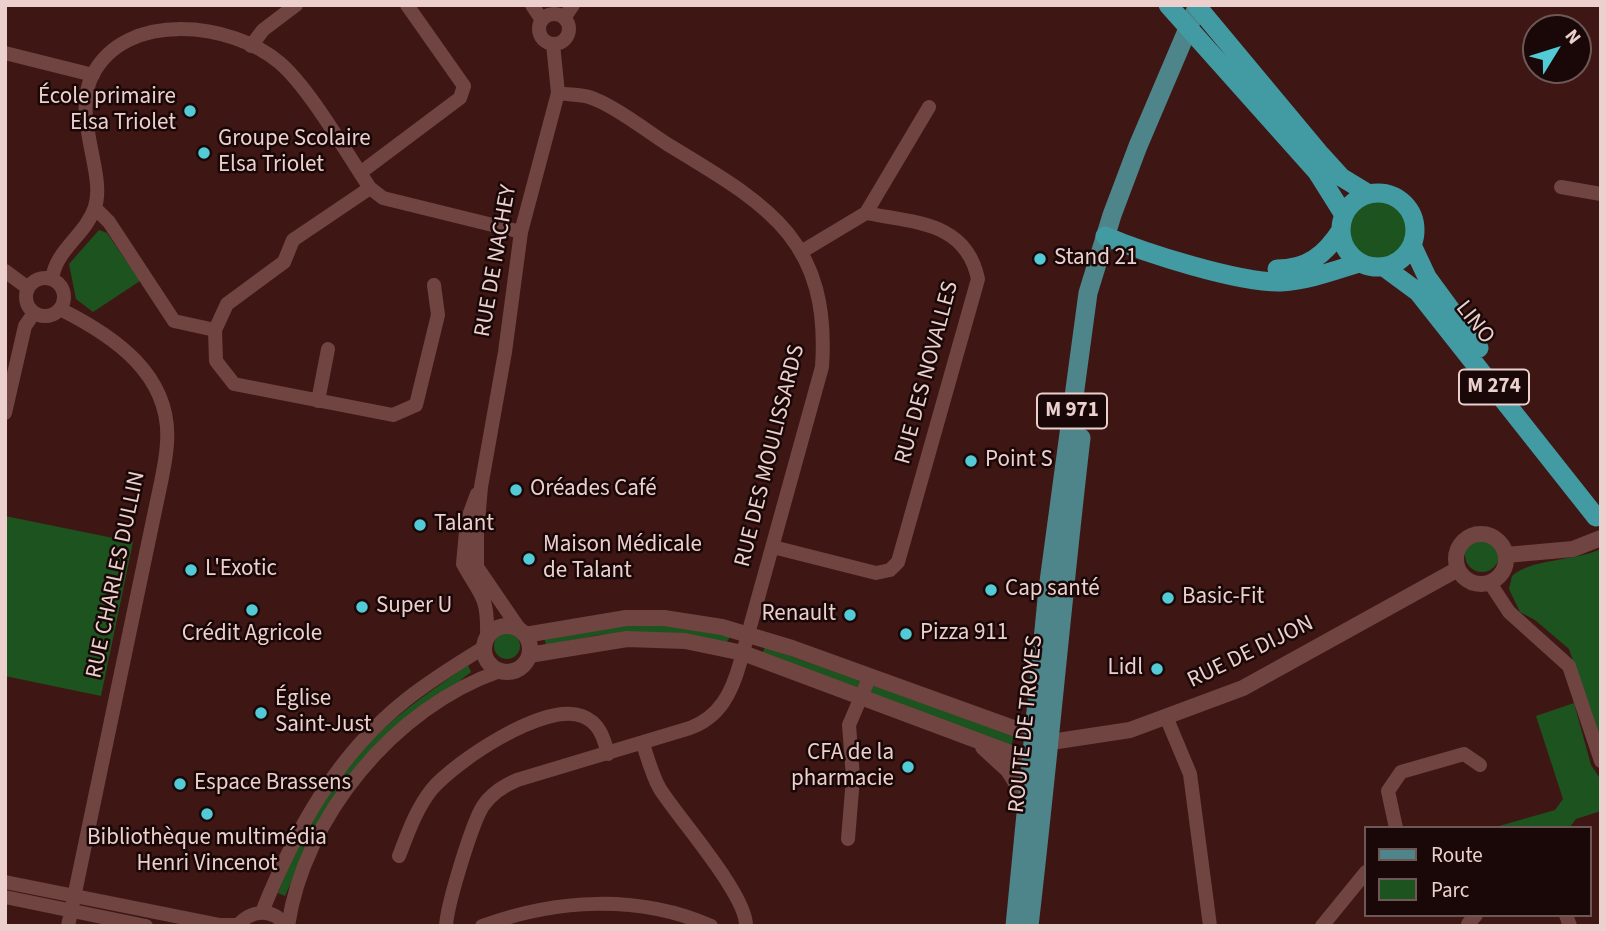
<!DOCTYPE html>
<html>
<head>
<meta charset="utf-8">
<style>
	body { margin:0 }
	#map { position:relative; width:1606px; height:931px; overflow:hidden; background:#3e1715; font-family:"Source Sans 3",sans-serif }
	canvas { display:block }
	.frame { position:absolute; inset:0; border:7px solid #ebd0cd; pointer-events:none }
	.legend { position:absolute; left:1364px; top:826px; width:228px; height:91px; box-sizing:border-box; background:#190807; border:2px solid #6d5856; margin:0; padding:9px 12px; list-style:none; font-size:21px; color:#ebd0cd }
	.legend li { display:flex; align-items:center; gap:14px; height:35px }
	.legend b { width:35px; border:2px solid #6d5856 }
	.north { position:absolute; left:1522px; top:14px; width:70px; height:70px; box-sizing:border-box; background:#190807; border:2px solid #6d5856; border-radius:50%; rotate:52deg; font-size:19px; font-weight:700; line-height:28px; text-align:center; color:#ebd0cd }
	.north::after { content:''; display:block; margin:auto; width:24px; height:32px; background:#52cbd7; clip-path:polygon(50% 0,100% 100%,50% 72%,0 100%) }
</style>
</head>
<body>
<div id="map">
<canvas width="1606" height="931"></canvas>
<div class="frame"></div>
<ul class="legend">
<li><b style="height:9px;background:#4d858a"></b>Route</li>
<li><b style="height:19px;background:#1d531e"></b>Parc</li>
</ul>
<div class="north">N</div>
</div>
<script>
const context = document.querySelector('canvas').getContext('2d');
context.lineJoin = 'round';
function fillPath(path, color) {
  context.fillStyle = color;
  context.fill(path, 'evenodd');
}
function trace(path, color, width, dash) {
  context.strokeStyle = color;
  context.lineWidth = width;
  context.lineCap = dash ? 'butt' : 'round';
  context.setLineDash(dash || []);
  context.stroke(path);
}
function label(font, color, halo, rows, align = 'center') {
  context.font = font + ' "Source Sans 3",sans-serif';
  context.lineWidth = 5;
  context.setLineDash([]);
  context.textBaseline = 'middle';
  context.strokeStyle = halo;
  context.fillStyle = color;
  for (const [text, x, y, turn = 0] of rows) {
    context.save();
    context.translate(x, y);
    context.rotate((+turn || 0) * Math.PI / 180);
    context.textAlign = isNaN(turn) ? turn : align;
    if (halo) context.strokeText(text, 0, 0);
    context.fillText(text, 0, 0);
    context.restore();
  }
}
fillPath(new Path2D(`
	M1349 230a29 29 0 1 1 58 0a29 29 0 1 1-58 0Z
	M99,230L107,233L140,281L93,312L76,299L69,264Z
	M5,516L133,542L101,696L5,676Z
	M1465 555a17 17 0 1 1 34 0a17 17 0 1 1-34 0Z
	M1601,549V744L1569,649L1535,620L1520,612L1509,589L1512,576C1530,559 1575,561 1601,549Z
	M643,623L731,635L727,642L648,633L599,635L546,645L544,638Z
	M494 646a13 13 0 1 1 26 0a13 13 0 1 1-26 0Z
	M765,647L864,682L861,689L762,654Z
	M468,665L471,672L375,746L297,869L285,896L278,893C300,835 336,773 382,730C408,706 438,686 468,665Z
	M870,684L1014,736L1011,746L867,692Z
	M1574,703L1591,765L1601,780V811L1576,819L1569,828H1492L1555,810L1563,799L1536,716Z`), '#1d531e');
trace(new Path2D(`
	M532,5L542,20
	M539 29a15 15 0 1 1 30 0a15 15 0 1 1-30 0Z
	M564,18L573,5
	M251,46L263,30L296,5
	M5,53L93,75
	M360,173L460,98L464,86L407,5
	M1561,187L1601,194
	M95,208L109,222L174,321L215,330L227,304L284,262L293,240L370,188
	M866,213L929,107
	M5,271L28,288
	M26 297a19 19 0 1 1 38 0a19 19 0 1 1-38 0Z
	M52,279C56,249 86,235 95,207C106,173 72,117 92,76C125,9 233,22 280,63C310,89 347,154 370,188L383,198L521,232
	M60,309C114,336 172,375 167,443C166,462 161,482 157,501L68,926
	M215,330L216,361L234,384L393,415L416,405L438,315L434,285
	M318,401L328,349
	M5,413L25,326L34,313
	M477,494L467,521L463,564C481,597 488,595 487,636
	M773,547L876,573L890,570L898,562L978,279C966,221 914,223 866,213L801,252
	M1490,583L1509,612L1569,666L1601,761
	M520,630L477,567V533L481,487L505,352L521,232L558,93L553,44
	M1167,719L1190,774L1210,926
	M643,744C648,759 652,775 660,789C679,819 747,895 746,926
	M1396,828L1388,791L1401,772L1464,754L1480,765
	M848,839L853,778L849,725L870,676
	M399,856C408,833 416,809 432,789C456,761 544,702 582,716C599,722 604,738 608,754
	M5,882L220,925H238
	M5,897L146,926
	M262,912C295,830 337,754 407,699C431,680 457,664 483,648
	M1566,915L1570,926
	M1468,924L1476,915
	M237,926C251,910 272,907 286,926
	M288,926C304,817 395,707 500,671
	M446,926C447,905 472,823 483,806C491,794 503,786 517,780L690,728C720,717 732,692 740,663L822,367C831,237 764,203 667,144C647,131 610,103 589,97C580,94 568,95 558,93
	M482,926C556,899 638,894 711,926
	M1322,926L1366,872`), '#704441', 14);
trace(new Path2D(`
	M1456 559a25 25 0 1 1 50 0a25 25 0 1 1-50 0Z
	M1506,555L1573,549L1601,538
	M484 649a23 23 0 1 1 46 0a23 23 0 1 1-46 0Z
	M525,635L626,618H664L722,627L792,648L1019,730L1035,732L1044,738
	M529,655L627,639L685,641L743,653L1016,755L1029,754L1051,742L1130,730L1243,688L1458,569
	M983,747L1008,770L1025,797`), '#704441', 16);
trace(new Path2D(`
	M1015,926L1048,589L1088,293L1112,215L1138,146L1198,5
	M1029,926C1048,763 1062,601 1081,438`), '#4d858a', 19);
trace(new Path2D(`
	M1168,5L1317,172L1344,215
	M1196,5L1321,155L1341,177L1369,194
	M1341 230a37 37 0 1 1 74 0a37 37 0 1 1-74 0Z
	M1105,236C1145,253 1239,283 1281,282C1309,280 1333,271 1359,263
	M1412,245L1427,277L1479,348
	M1384,267L1418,292L1596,517
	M1277,269C1307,269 1325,255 1341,230`), '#429aa2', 19);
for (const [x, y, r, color] of [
	[190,111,7,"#52cbd7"],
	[204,153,7,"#52cbd7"],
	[1040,259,7,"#52cbd7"],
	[971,461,7,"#52cbd7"],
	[516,490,7,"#52cbd7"],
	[420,525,7,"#52cbd7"],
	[529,559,7,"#52cbd7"],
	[191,570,7,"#52cbd7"],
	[991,590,7,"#52cbd7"],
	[1168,598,7,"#52cbd7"],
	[362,607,7,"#52cbd7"],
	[252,610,7,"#52cbd7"],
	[850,615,7,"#52cbd7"],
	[906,634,7,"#52cbd7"],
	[1157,669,7,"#52cbd7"],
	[261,713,7,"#52cbd7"],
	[908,767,7,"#52cbd7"],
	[180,784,7,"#52cbd7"],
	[207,814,7,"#52cbd7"]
]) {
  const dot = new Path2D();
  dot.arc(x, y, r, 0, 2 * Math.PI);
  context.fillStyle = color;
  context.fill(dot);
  trace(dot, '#190807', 2.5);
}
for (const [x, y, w] of [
	[1494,387,70],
	[1072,411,70]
]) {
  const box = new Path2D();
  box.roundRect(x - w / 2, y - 17.5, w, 35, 5);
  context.fillStyle = '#190807';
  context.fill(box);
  trace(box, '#ebd0cd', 2);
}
label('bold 21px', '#ebd0cd', null, [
	["M 274",1494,387],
	["M 971",1072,411]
]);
label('23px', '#ebd0cd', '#190807', [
	["École primaire",176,98,"right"],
	["Elsa Triolet",176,124,"right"],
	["Groupe Scolaire",218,140],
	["Elsa Triolet",218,166],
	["Stand 21",1054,259],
	["Point S",985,461],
	["Oréades Café",530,490],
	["Talant",434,525],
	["Maison Médicale",543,546],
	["de Talant",543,572],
	["L'Exotic",205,570],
	["Cap santé",1005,590],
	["Basic-Fit",1182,598],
	["Super U",376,607],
	["Renault",836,615,"right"],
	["Pizza 911",920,634],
	["Crédit Agricole",252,635,"center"],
	["Lidl",1143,669,"right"],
	["Église",275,700],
	["Saint-Just",275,726],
	["CFA de la",894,754,"right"],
	["pharmacie",894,780,"right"],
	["Espace Brassens",194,784],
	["Bibliothèque multimédia",207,839,"center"],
	["Henri Vincenot",207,865,"center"]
], 'left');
label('23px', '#ebd0cd', '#190807', [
	["RUE DE NACHEY",497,261,-80],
	["LINO",1474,323,52],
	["RUE DES NOVALLES",928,373,-75],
	["RUE DES MOULISSARDS",771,456,-76],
	["RUE CHARLES DULLIN",117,575,-78],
	["RUE DE DIJON",1251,653,-26],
	["ROUTE DE TROYES",1027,724,-84]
]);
</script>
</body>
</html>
